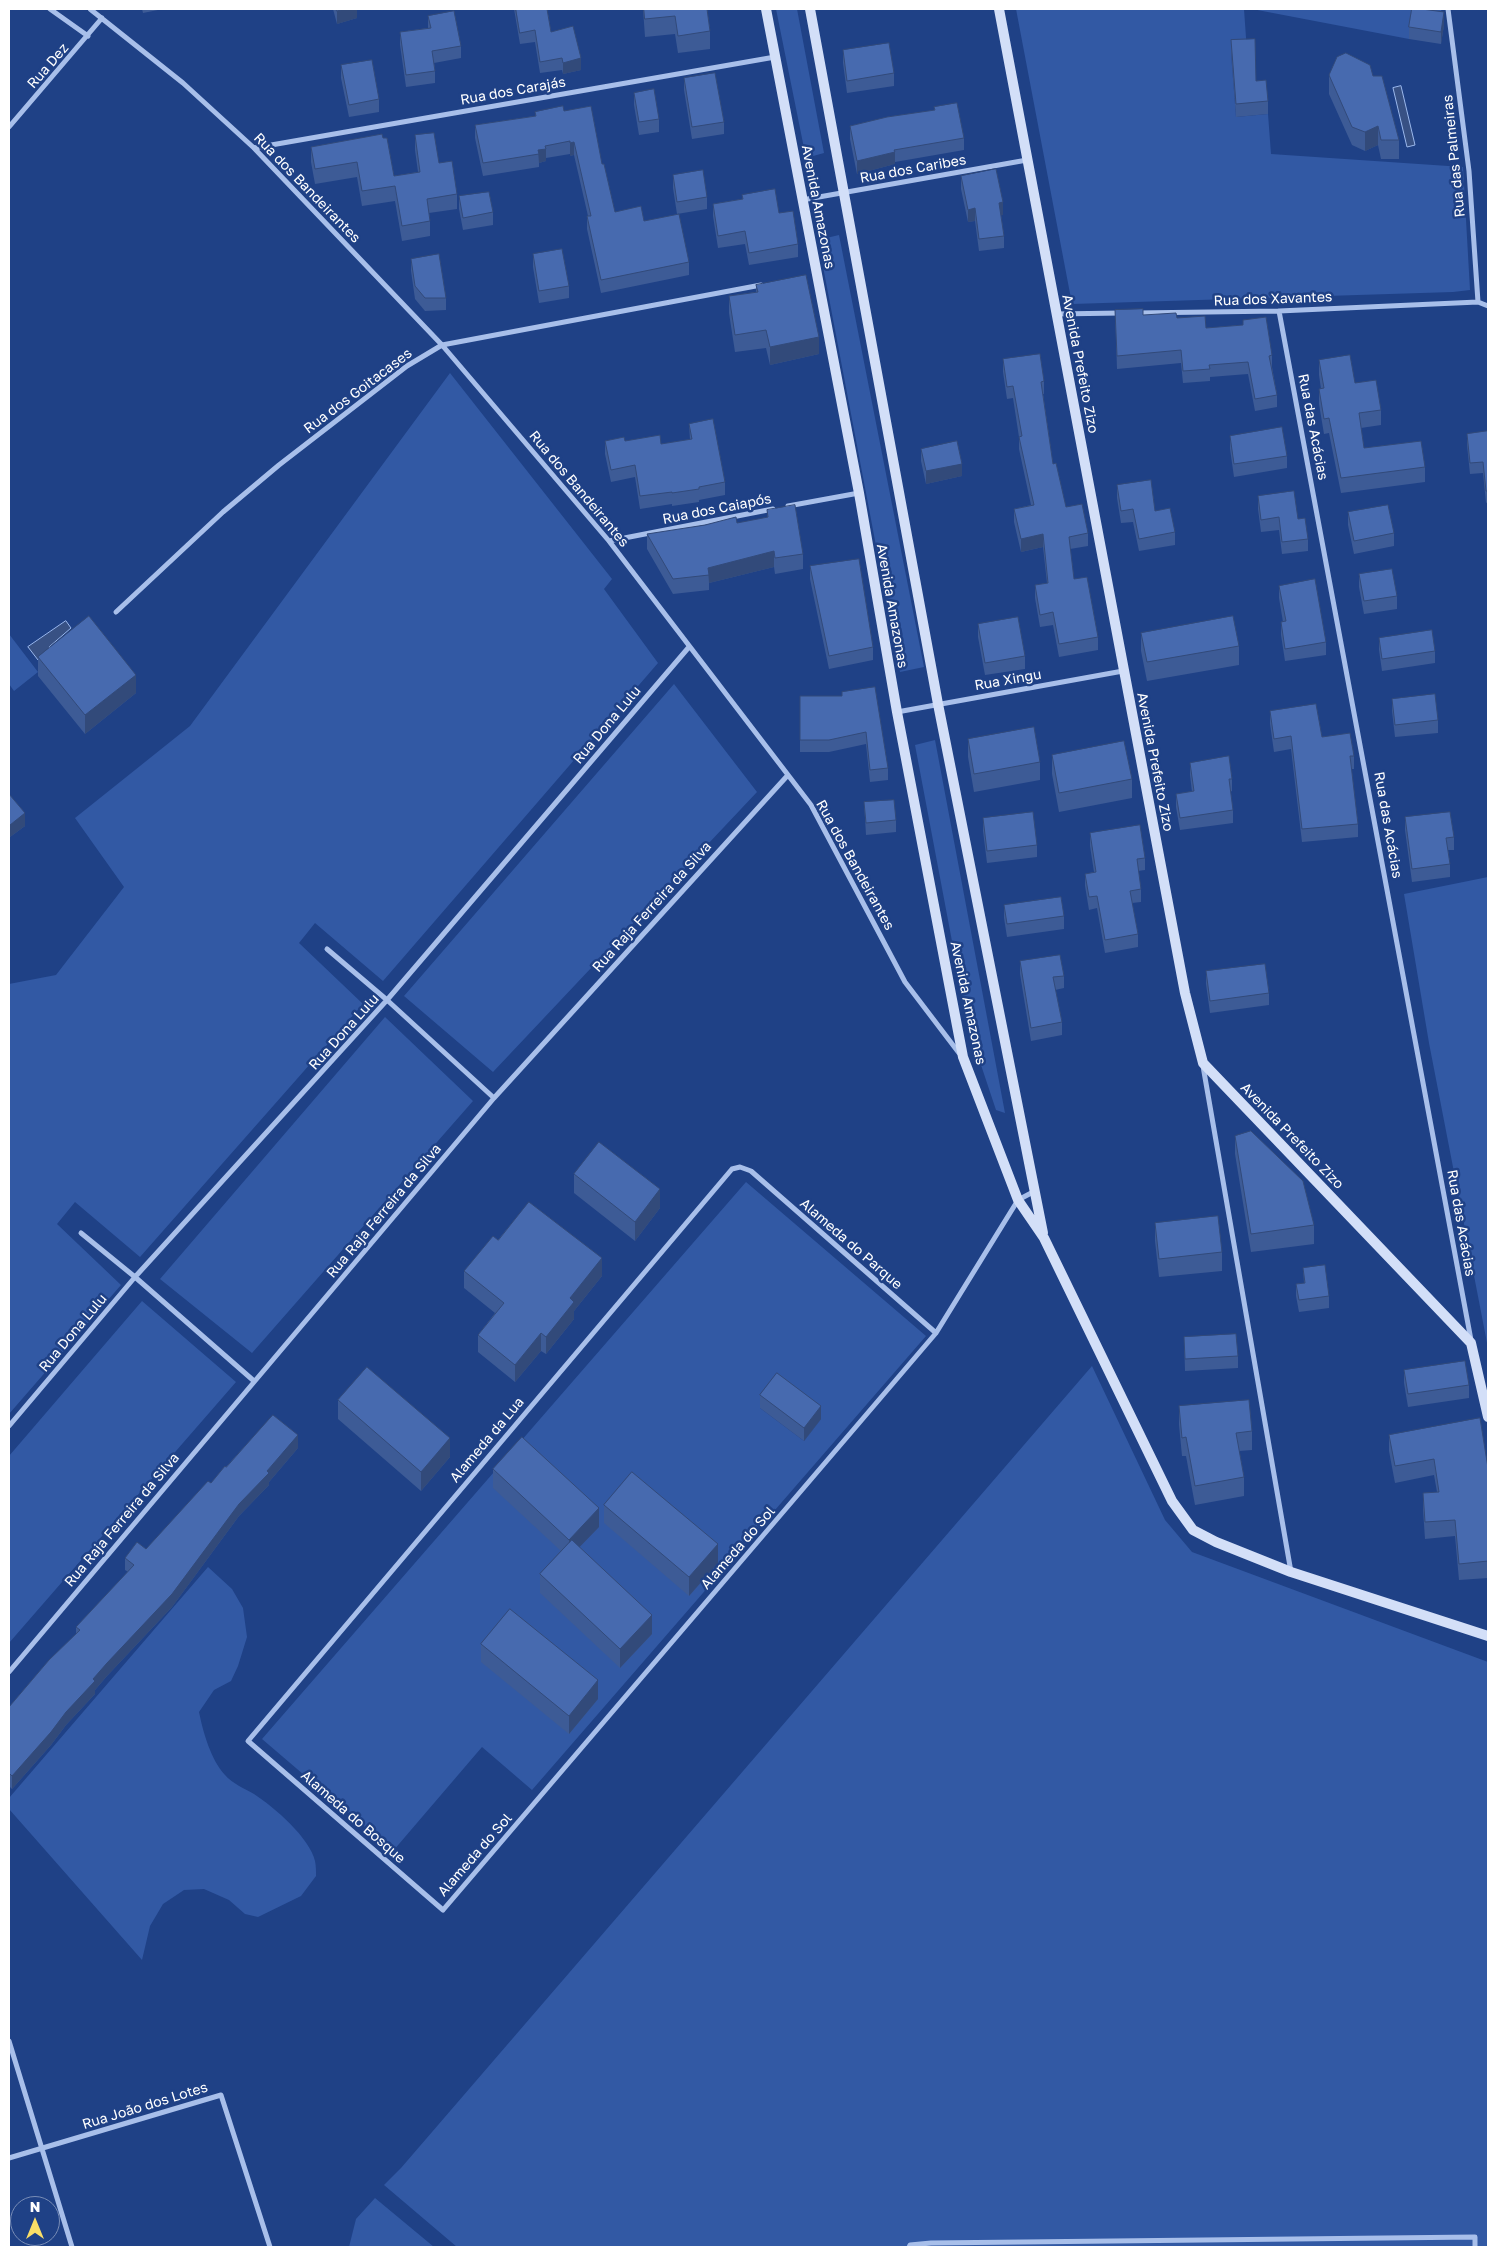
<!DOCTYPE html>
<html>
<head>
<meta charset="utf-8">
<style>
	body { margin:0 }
	#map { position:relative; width:1497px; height:2256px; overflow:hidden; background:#1f4186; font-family:"Golos Text",sans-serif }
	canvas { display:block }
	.frame { position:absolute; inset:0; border:10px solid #fff; pointer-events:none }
	.north { position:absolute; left:10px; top:2196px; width:50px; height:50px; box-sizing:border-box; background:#1f4186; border:1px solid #798db6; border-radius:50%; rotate:0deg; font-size:14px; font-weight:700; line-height:20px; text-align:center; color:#fff }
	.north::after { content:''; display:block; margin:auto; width:18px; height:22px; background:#f9de67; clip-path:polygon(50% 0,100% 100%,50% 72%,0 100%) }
</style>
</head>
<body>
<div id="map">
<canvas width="1497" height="2256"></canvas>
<div class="frame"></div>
<div class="north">N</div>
</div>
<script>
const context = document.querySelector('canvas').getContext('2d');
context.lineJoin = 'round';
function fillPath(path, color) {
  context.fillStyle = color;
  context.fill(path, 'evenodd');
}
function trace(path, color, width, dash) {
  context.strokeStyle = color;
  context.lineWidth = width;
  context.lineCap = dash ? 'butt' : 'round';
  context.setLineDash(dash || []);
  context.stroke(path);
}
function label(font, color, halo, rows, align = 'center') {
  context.font = font + ' "Golos Text",sans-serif';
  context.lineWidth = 5;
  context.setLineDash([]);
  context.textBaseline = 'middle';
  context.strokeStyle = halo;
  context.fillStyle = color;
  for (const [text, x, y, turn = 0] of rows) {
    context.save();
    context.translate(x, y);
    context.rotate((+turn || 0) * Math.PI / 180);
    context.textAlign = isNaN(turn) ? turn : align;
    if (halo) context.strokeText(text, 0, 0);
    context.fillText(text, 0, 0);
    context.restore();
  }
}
fillPath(new Path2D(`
	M776,9H797L824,153L806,158Z
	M1016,9H1244L1247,52L1231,53L1236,117L1268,114L1271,154L1463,167L1470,290L1453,292L1072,304Z
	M1252,9H1441L1444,25L1412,20L1409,39Z
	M839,235L924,667L900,672L818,240Z
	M450,373L612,579L604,589L658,663L383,981L315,923L299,943L363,1004L140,1257L75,1202L57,1224L121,1285L9,1414V984L56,975L124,887L75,818L190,726Z
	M9,634L38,672L14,691L9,684Z
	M674,684L757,792L493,1072L404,996Z
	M935,740L1005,1113L996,1110L968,1026L915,745Z
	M1488,877V1348L1429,1043L1404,894Z
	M385,1017L473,1101L252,1353L160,1279Z
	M746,1182L926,1336L532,1790L482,1747L393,1851L262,1739ZM760,1408L821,1419L804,1441Z
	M142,1301L236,1382L9,1643V1456Z
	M1092,1366L1165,1520L1192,1552L1488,1662V2247H457L384,2185L401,2168Z
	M208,1567L232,1589L243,1608L247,1637L238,1666L231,1681L214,1690L199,1712C203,1732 211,1760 225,1775C232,1783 245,1789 254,1794C274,1807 310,1838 315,1861C316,1866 316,1871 316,1876L301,1896L258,1917L245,1914L229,1900L204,1889L184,1890L163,1904L150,1926L142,1960L9,1809V1798Z
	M375,2198L434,2247H349L356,2219Z`), '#3259a4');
const water = new Path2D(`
	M1401,86L1415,145L1407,147L1393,88Z
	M66,621L71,628L49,647L52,651L38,660L28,647Z`);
fillPath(water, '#385184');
trace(water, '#9bb8ec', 1);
trace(new Path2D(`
	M50,9L88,36
	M90,9L183,83L254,148L442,345L609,541L811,805L905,982L959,1053
	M1448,9L1469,171L1478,302
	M9,127L102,18
	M254,148L775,57
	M802,200L1027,160
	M1279,311L1471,1340
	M1137,313L1279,311L1478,302L1488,306
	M1056,314L1121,313
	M788,506L859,493
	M609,541L773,509
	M116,612L223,512L279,465L407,366L442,345L761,285
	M897,712L1123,671
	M327,949L387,1000L494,1098
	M1203,1066L1291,1572
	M81,1233L135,1277L254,1381
	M936,1333L751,1171L740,1167L732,1169L248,1741L443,1910L936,1333L1018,1200L1035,1191
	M9,1426L135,1277L387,1000L689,647
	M9,1672L494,1098L788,775
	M9,2041L72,2247
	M9,2158L221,2095L270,2247
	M909,2247L910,2245L931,2243L1475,2237V2247`), '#a8bfea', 5);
trace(new Path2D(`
	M766,9L859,493L897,712L963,1057L1018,1200L1044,1238L1172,1501L1193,1530L1216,1542L1291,1572L1488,1636
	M810,9L938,704L1043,1233
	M999,9L1185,993L1203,1063L1471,1343L1488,1417`), '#d3dff8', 10);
fillPath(new Path2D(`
	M142,9H163L143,13Z
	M333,9H357V18L337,24Z
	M514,9H547L551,32L581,70L563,74L562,70L540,73L535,42L520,44Z
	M643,9H707L710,31V49L678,53L675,34L645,37Z
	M428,16L461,46V58L434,63L435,71V83L406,87L400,45V32L428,28Z
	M1444,25L1441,44L1409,39V27Z
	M1231,40L1268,101V114L1236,117L1231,52Z
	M843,50L894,73V86L847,93L843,63Z
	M341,65L379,99V112L349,117L341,78Z
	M1329,75L1373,76L1399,140V159H1381L1378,145L1365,151L1352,145L1329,94Z
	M684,78L724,122V134L692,139L684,90Z
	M634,93L659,119V132L639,135L634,105Z
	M934,107L964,138V150L895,162V164L857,174L850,139V126L934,110Z
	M564,111L602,164L615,212L644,221L689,262V275L601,293L587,229V216H588L574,155L570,156V154L546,158V161L539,163V167L483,176L475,138V125L535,116V112Z
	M415,135L439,163L457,194V209L429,213L430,221V236L402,241L395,201L362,206L357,177L315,184L311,162V147L383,138L394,176L418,172L415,150Z
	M673,175L707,197V209L677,214L673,188Z
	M961,176L1003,215H1001L1004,236V248L979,251L975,221L968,222L961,189Z
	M742,195L779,213L798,244V257L749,265L745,244L718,248L713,216V204L742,199Z
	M459,196L493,212V225L463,230L459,209Z
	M533,254L569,286V298L539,303L533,267Z
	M411,259L446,298V310L425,311L415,299L411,271Z
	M756,285L819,354L770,365L766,348L735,352L729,313V296L756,292Z
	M1115,310L1143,315L1177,318L1206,328L1243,325V320L1272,355V367L1277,395V407L1255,411L1248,374L1210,377V381L1183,383L1181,363L1117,369Z
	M1003,359L1044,381V394H1043L1053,464L1066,507L1088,533V546L1070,549L1074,579L1098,637V650L1059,657L1053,625L1040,627L1035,598V585L1047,583L1043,547L1021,552L1014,522V509L1031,505L1019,449V437L1013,398L1007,399L1003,372Z
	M1319,360L1355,383L1381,410V425L1361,428L1364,448L1425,467V482L1341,493L1329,433L1324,434L1319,404V389H1321L1319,375Z
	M689,424L725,482V495L699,500V502L672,506V504L640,509L635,477L611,482L605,454V441H625L661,444L690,440Z
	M1488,431V502L1486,503L1483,473L1470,474L1467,445V434Z
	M1230,436L1287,456V468L1234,477L1230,449Z
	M921,449L962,476L926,484L921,461Z
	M1117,485L1155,511L1175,532V545L1139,551L1133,522L1121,523L1117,498Z
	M1258,496L1298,519L1308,539V551L1282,554L1279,530L1261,532L1258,509Z
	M767,510L803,554V569L775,574L774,567L709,583V590L673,594L647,549V534L737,523L767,518Z
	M1348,512L1394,533V546L1354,554L1348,525Z
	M810,566L873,647V660L829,669L810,579Z
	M1359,574L1397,596V609L1364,614L1359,587Z
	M1279,586L1326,642V655L1285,661L1281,635V622H1283L1279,598Z
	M978,624L1025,656V669L985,675L978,637Z
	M1141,633L1239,646V665L1147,681L1141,651Z
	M1379,638L1435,651V663L1382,671L1379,650Z
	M38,657L136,693L85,734L38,676Z
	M842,692L888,768V780L870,782L866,744L829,752H800V696H842Z
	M1392,699L1438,720V733L1395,737L1392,711Z
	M1270,711L1322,737L1354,756V769H1351L1358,824V837L1302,842L1291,749L1274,752L1270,724Z
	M968,739L1040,762V780L974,792L968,757Z
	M1052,755L1132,779V798L1059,812L1052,774Z
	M1190,763L1232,779V791L1230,792L1233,810V823L1180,830L1176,807V794L1192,792L1190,775Z
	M9,794L25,826L10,837H9Z
	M864,802L896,820V832L866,835Z
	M1405,817L1454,837V850H1448L1450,864V877L1412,882L1405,830Z
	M983,818L1037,845V857L987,863L983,831Z
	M1090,833L1145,858V870L1138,871L1141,889V902L1132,903L1138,934V947L1105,953L1097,908L1089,910L1085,886V874L1094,872L1090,846Z
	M1004,905L1064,916V929L1007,937L1004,918Z
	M1020,961L1064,976V988L1055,990L1062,1022V1035L1031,1041L1020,974Z
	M1206,971L1269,993V1005L1210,1013L1206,984Z
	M1235,1136L1314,1225V1244L1251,1252L1235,1154Z
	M574,1174L660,1208L635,1241L574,1193Z
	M1155,1223L1222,1252V1271L1159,1277L1155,1241Z
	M498,1240L602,1276L574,1311V1319L546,1354L541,1351L515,1382L478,1352V1335L495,1313L464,1288V1271Z
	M1303,1268L1329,1296V1308L1299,1312L1296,1296V1284L1304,1283Z
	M1184,1337L1238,1356V1368L1185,1371Z
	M1404,1370L1469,1385V1398L1408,1407L1404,1383Z
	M760,1395L821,1419L804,1441L760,1408Z
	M338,1400L450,1457L421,1491L338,1419Z
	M1179,1406L1252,1431V1450L1239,1451L1244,1477V1496L1195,1505L1186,1456H1182L1179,1425Z
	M1389,1435L1488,1468V1578L1459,1580L1455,1536L1425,1539L1423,1510V1493L1437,1492L1434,1475L1395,1483L1389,1451Z
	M298,1448L269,1482V1485L239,1516L172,1607L107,1676L95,1690V1694L66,1725L51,1745L12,1789L9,1786V1707L76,1634V1627L128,1572L125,1570V1558L146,1549L211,1483Z
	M493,1469L599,1527L579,1547L652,1634L620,1668L540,1593V1574L561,1551L493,1488Z
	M604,1505L718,1563L689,1596L604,1523Z
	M481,1644L598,1699L569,1734L481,1662Z`), '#3d5b96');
fillPath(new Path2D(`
	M345,9H357V18L337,24V11Z
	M1444,12V25L1441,44V32Z
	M581,58V70L563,74V63Z
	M1378,126V145L1365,151V132Z
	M574,142V155L570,156V143Z
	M546,149V161L539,163L538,150Z
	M895,152V164L857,174V161Z
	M1003,202V215L999,216V203Z
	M975,208V221L968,222V210Z
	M819,337V354L770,365V347Z
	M962,464V476L926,484V471Z
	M1043,534V547L1021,552V539Z
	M774,551V567L709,583L708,568Z
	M136,675V693L85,734V715Z
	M25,813V826L10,837V825Z
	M660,1189V1208L635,1241V1222Z
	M602,1258V1276L574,1311V1319L546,1354V1337L570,1298Z
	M541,1333V1351L515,1382V1365Z
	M821,1406V1419L804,1441V1428Z
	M298,1435V1448L269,1482V1485L239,1516L172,1607L107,1676L95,1690V1694L66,1725L51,1745L12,1789V1776L239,1504Z
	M450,1438V1457L421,1491V1472Z
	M599,1508V1527L569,1558V1540Z
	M718,1544V1563L689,1596V1577Z
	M652,1615V1634L620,1668V1649Z
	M598,1680V1699L569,1734V1716Z`), '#324a7a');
const building = new Path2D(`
	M336,9H345L337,11Z
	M516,9H547L551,32L573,26L581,58L563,63L562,58L540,62L535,30L520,33Z
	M644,9H707L710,31L678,36L675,16L645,19Z
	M1412,9H1422L1444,12L1441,32L1409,27Z
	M454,11L461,46L432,51L435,71L406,75L400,32L431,28L428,16Z
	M1255,39L1256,81L1266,80L1268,101L1236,104L1231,40Z
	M889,43L894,73L847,81L843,50Z
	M1346,53L1370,65L1373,76H1382L1399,140H1381L1378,126L1365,132L1352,127L1329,75L1337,57Z
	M372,60L379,99L349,105L341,65Z
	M715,73L724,122L692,127L684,78Z
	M654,89L659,119L639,122L634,93Z
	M957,103L964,138L894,150L895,152L857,161L850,126L887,117L935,110L934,107Z
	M563,106L564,111L591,106L602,164H604L615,212L641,206L644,221L679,214L689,262L601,280L587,216H591L574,142L570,143V141L545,146L546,149L538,150L539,154L483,163L475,125L536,116L535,112Z
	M434,133L439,163L452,161L457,194L427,199L430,221L402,226L395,186L362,191L357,162L315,169L311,147L382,134L383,138H387L394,176L420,172L415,135Z
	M996,169L1003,202L999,203L1004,236L979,239L975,208L968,210L961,176Z
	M703,170L707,197L677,202L673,175Z
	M775,189L779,213L793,211L798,244L749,253L745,231L718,236L713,204L743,199L742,195Z
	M489,192L493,212L463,218L459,196Z
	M562,249L569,286L539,291L533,254Z
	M439,254L446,298H425L415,286L411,259Z
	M806,275L819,337L770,347L766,330L735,335L729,296L758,292L756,285Z
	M1143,309V315L1176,313L1177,318L1205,316L1206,328L1243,325V320L1266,317L1272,355L1269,356L1277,395L1255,399L1248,362L1209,365L1210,369L1183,371L1181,350L1117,356L1115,310Z
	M1040,354L1044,381L1041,382L1053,464L1056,463L1066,507L1082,504L1088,533L1069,537L1074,579L1087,577L1098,637L1059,644L1053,612L1040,615L1035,585L1048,583L1043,534L1021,539L1014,509L1034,505L1019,437L1022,436L1013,386L1007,387L1003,359Z
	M1350,355L1355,383L1376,380L1381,410L1359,413L1364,448L1421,441L1425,467L1341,478L1329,418L1324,419L1319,389L1324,388L1319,360Z
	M713,419L725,482L699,487V489L672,493V492L640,496L635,465L611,470L605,441L624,437L625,441L660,435L661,444L692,439L689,424Z
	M1282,427L1287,456L1234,464L1230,436Z
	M1488,431V491H1486L1483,462L1470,463L1467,434Z
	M957,441L962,464L926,471L921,449Z
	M1151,480L1155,511L1170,508L1175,532L1139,539L1133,509L1121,511L1117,485Z
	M1294,491L1298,519L1305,518L1308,539L1282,542L1279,517L1261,520L1258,496Z
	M795,505L803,554L775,558L774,551L708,568L709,575L673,579L647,534L705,525L736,517L737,523L768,517L767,510Z
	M1388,505L1394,533L1354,541L1348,512Z
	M859,559L873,647L829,656L810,566Z
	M1392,569L1397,596L1364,601L1359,574Z
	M1315,579L1326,642L1285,649L1281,622L1286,621L1279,586Z
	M89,616L136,675L85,715L38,657Z
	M1233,616L1239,646L1147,662L1141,633Z
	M1018,617L1025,656L985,663L978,624Z
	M1432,630L1435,651L1382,659L1379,638Z
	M875,687L888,768L870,770L866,732L829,740H800V696H842V692Z
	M1435,694L1438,720L1395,725L1392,699Z
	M1316,704L1322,737L1350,733L1354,756H1350L1358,824L1302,829L1291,736L1274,739L1270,711Z
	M1034,727L1040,762L974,774L968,739Z
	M1124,741L1132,779L1059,793L1052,755Z
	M1229,756L1232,779H1229L1233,810L1180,818L1176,794L1194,791L1190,763Z
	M9,794L25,813L10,825L9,824Z
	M894,800L896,820L866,823L864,802Z
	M1033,812L1037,845L987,851L983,818Z
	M1450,812L1454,837L1446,838L1450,864L1412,869L1405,817Z
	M1140,825L1145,858L1137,859L1141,889L1130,891L1138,934L1105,940L1097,896L1089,897L1085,874L1096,872L1090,833Z
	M1061,897L1064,916L1007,924L1004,905Z
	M1060,955L1064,976L1053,977L1062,1022L1031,1028L1020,961Z
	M1265,964L1269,993L1210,1001L1206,971Z
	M1251,1131L1303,1181L1314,1225L1251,1234L1235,1136Z
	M599,1142L660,1189L635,1222L574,1174Z
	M529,1202L602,1258L570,1298L574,1302L546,1337L541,1333L515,1365L478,1335L504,1303L464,1271L493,1236L498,1240Z
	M1218,1216L1222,1252L1159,1259L1155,1223Z
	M1325,1265L1329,1296L1299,1300L1296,1284L1305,1283L1303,1268Z
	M1236,1334L1238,1356L1185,1359L1184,1337Z
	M1465,1361L1469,1385L1408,1394L1404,1370Z
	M367,1367L450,1438L421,1472L338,1400Z
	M777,1373L821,1406L804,1428L760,1395Z
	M1249,1400L1252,1431L1236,1433L1244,1477L1195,1486L1186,1437L1182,1438L1179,1406Z
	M273,1415L298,1435L267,1471L269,1473L239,1504L172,1594L107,1663L93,1679L95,1681L66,1712L51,1732L12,1776L9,1773V1707L49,1660L80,1630L76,1627L134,1565L125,1558L137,1542L146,1549L208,1481L211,1483L225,1466L226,1467Z
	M1480,1418L1488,1468V1561L1459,1564L1455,1520L1425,1522L1423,1493L1439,1492L1434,1459L1395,1466L1389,1435Z
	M522,1437L599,1508L569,1540L493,1469Z
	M632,1472L718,1544L689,1577L604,1505Z
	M572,1540L652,1615L620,1649L540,1574Z
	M510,1609L598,1680L569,1716L481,1644Z`);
fillPath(building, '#476aaf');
trace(building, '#324a7a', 1);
label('14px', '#fff', '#1f4186', [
	["Rua Dez",48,66,-49],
	["Rua dos Carajás",513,91,-10],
	["Rua das Palmeiras",1454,156,-96],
	["Rua dos Caribes",913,169,-10],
	["Rua dos Bandeirantes",307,188,46],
	["Avenida Amazonas",818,207,79],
	["Rua dos Xavantes",1273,299,-2],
	["Avenida Prefeito Zizo",1080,364,79],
	["Rua dos Goitacases",358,391,-37],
	["Rua das Acácias",1313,427,79],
	["Rua dos Bandeirantes",579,489,50],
	["Rua dos Caiapós",717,509,-11],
	["Avenida Amazonas",892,606,80],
	["Rua Xingu",1008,680,-10],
	["Rua Dona Lulu",607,725,-50],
	["Avenida Prefeito Zizo",1155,762,79],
	["Rua das Acácias",1388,825,80],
	["Rua dos Bandeirantes",855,865,61],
	["Rua Raja Ferreira da Silva",652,907,-48],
	["Avenida Amazonas",968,1003,78],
	["Rua Dona Lulu",344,1032,-48],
	["Avenida Prefeito Zizo",1292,1136,46],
	["Rua Raja Ferreira da Silva",384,1211,-50],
	["Rua das Acácias",1461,1223,80],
	["Alameda do Parque",851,1244,41],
	["Rua Dona Lulu",73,1333,-50],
	["Alameda da Lua",487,1440,-50],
	["Rua Raja Ferreira da Silva",122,1520,-50],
	["Alameda do Sol",738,1548,-49],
	["Alameda do Bosque",353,1817,41],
	["Alameda do Sol",475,1855,-49],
	["Rua João dos Lotes",145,2106,-17]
]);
</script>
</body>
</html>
